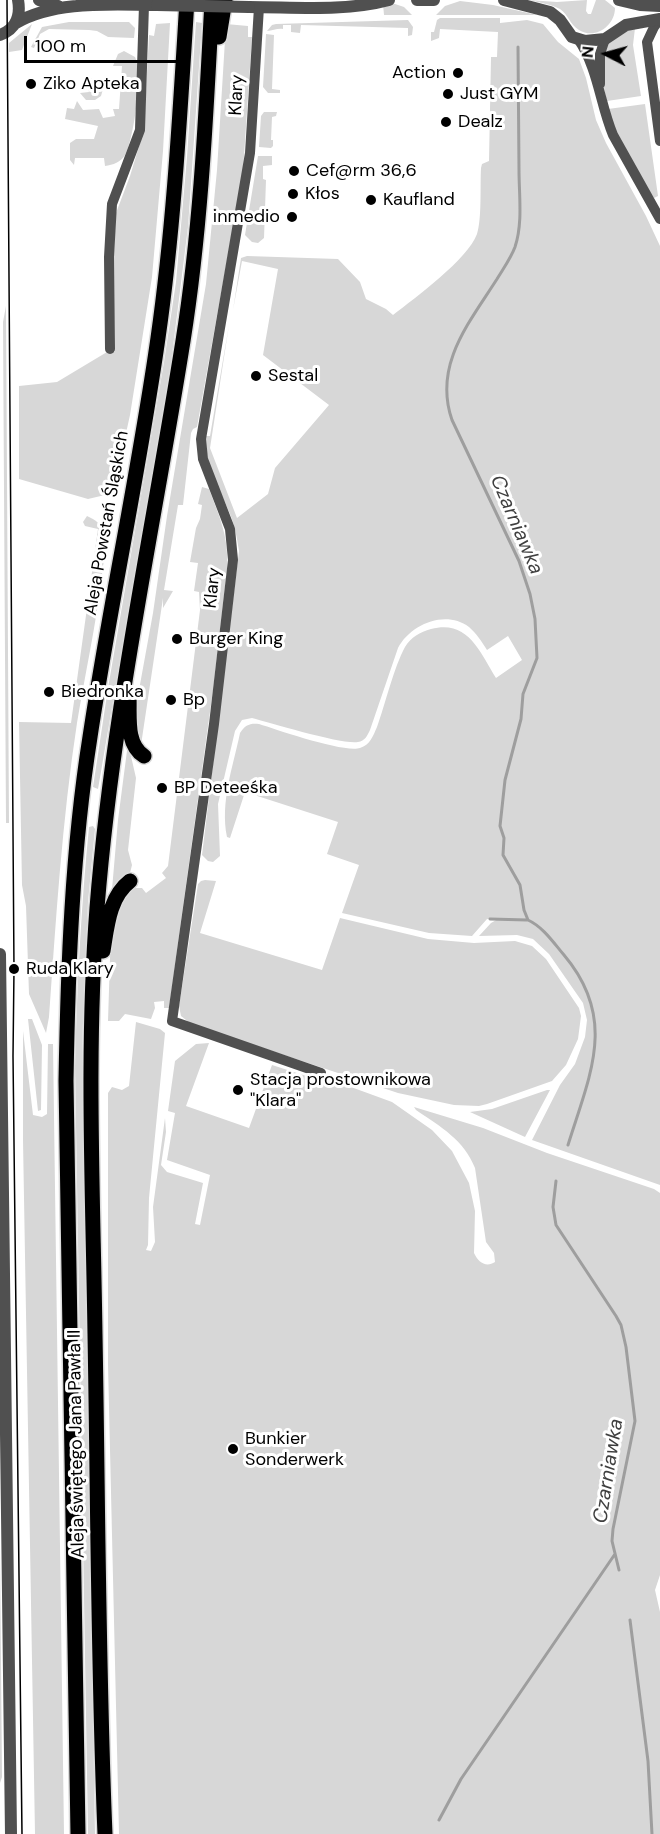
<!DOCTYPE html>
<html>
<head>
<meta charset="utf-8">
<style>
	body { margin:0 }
	#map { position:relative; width:660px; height:1834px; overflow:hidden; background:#fff; font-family:"DM Sans",sans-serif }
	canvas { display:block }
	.north { position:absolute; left:576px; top:24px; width:60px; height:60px; -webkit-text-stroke:4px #fff; paint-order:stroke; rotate:276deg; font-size:16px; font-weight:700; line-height:24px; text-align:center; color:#000 }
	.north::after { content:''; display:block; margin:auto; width:21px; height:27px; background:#000; clip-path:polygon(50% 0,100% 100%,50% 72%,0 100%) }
	.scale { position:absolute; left:24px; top:36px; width:165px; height:27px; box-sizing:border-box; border:3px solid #000; border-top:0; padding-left:8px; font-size:18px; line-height:21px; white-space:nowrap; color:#000; -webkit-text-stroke:4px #fff; paint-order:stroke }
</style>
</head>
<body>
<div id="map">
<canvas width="660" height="1834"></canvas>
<div class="north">N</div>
<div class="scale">100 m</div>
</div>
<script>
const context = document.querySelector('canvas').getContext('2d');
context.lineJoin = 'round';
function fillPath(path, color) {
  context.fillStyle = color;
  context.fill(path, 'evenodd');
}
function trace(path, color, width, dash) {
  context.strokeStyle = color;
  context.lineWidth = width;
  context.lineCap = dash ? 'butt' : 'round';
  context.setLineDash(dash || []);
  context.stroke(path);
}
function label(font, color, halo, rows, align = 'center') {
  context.font = font + ' "DM Sans",sans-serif';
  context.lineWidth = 6;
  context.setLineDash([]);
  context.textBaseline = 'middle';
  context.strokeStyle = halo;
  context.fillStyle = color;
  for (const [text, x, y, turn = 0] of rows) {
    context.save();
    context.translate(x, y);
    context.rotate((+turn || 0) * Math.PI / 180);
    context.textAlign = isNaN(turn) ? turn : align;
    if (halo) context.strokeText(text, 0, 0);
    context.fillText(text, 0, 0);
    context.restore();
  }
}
fillPath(new Path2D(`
	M528,0L557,2L587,0L586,11L588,14H591L596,0H605L615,8C615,26 595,40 579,30C570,25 568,14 560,9C550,4 538,2 528,0Z
	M460,1L493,5L537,15H436L445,6Z
	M392,3L404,7L412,15H384L383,4Z
	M440,18H500V23L527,20L543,24L558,42L579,59L586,78L596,120L606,143L646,216L660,246V1185L532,1140L560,1085L575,1064L585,1037L587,1020L583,1003L549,954L533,939L517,935L479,936L491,923L498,919H487L472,936L429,933L342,913L359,865L327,854L338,822L245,792L230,838L227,837C220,802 233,767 240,733C245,725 250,723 259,724C278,730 344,753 360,748C370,745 373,736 377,727C385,705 394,667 405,647C411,637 420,632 431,629C468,619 480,652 496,678L522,660L508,636L487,650C482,642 476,633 469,627C445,609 410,625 398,648L370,730C367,736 365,741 358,742C343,745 271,723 252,718L242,720L235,731L218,804L220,856L213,862L208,861L202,855L239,551C237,538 235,526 230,514C220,489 204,463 206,436H210L229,325L210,448L237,518L268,494L275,468L329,405L263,355L278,269L242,261L233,310L241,258L247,256L338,259L360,282L366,299L386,309L393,315C415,298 468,259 477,234C482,219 480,185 481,168L482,164L489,161L491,57H497L498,32L440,29L439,38L431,41V32H434L437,20Z
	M408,20L413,27L412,35L408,36V28L301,25L300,33L291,32V25H283V29C277,28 273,31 267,31L272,25L276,24Z
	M69,22H129L135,28L134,38L108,37L97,31L89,30L49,29L40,34L34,48L31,47L42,27Z
	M196,22L202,23L188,227L171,363L98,789L93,787L108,688L164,362L176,282L187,157Z
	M170,23L163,151L152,277L130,415L115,483L105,495L88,499L19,479V386L57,382L107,352H115L113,270L116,213L130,176L144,130L149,35L154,36L156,24Z
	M32,24L22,50L9,52V43Z
	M226,24L248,26V37H252L243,171L197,427L193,429L191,433L183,505H178L164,590L173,591L163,608V598L141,745L135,734V712L153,613L167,516L206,284L217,170Z
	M635,28L633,45L641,96L607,101C602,83 600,59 608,42C618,38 624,30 635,28Z
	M266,34L274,35L272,89L280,90V93H268L263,87Z
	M124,51L135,57C143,73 134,140 125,155C121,162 113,165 105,166L104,158H75L74,165L70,160V143L76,139H94L98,126L65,119L67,108L74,109L77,101L83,110L99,109L103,118L115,116L113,109H119L122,66H113L118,54Z
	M96,78L95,89H103L101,96L95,100H86L80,93L89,92L88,88L83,87L87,85L85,79Z
	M645,104L658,196L654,198C637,175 615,136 608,109Z
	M264,112H277L276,116L272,117L271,140H273V146L271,148L259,147L261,116Z
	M258,156H272V165L263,166V179L266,180L264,238L258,243L252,242L245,235Z
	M6,306L9,823H6L3,322Z
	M202,487L209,489C220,518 229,537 227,569L213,690L169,1008H164V1001L154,1002L155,1008L151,1019L125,1014L119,1021H108L111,927L120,899L132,888H142L146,893L166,878L162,873L168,866L200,610L199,592L194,591L198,563L190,562L196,528L200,519L202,505L198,504Z
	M87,516C95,520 103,524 105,535C107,547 103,563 102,575C96,625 85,674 77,723C62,821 56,919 49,1017L46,1033L29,994L26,906L22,885L19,722L71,723L98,529L85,526L83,522Z
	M128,743L136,778L128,850L132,865L130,873L120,884L111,901L118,820Z
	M93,826L95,829L88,902L82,1048L95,1834H88L75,1067C77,987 81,907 89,827Z
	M205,880L216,881L200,933L322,970L340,918L428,939L474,943L515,941L532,946L546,959L579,1008L581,1016L578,1039L566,1065L552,1081L487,1104L479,1106L454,1105L398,1093L191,1024L181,1016L179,1006L198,884L201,881Z
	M28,1019H32L42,1045L41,1110L38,1111Z
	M136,1022L160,1029L165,1033L149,1198L148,1245L146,1250L151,1251L155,1242L153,1207L165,1118L166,1132L161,1165L167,1172L203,1183L195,1224L200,1225L210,1175L167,1160L175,1113L168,1111L175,1061L196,1044L209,1043L186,1106L249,1128L272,1065L328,1083H340L392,1102L432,1130L452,1151L469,1183L475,1211L474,1253C478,1262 486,1268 495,1262L494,1253L486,1242L475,1168C464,1140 441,1127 416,1110L414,1107L483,1128L547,1153L654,1189L660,1193V1575L655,1590L660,1612V1834H119L108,1364V1093L112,1087L122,1090L129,1086Z
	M23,1031L33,1115L42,1117L47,1114L48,1044H53L64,1834H35L23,1140Z
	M547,1090H550L525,1137L470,1112L492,1109Z
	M0,1546L2,1777L0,1783Z`), '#d7d7d7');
trace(new Path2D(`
	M518,47C518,88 519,129 519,170C519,195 523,223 515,247C511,258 503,269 497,279C469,323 433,365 452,420L519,561L530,594L535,619L537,658L523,694L521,719L505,780L500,826L504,838L503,855L520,885L524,910L528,920C543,927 553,942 564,955C618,1019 590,1074 568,1145
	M501,88L518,89
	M490,919L527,920
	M556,1181L553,1207L556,1225L616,1316L621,1325L626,1347L635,1421L613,1529L612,1541L619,1570
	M630,1620L648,1761L652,1834
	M439,1820L461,1779L615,1554`), '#9e9e9e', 3);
const primary = new Path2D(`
	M219,37L225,0
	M129,695C130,715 125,744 144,756
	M103,951C107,927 109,897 130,881
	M78,1834L66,1081C68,966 72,851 90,737C110,604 139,472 158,338C174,226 180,113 187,0
	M105,1834C98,1668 98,1501 95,1334C93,1193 86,1050 97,908C112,717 153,530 183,341C201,228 206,114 212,0`);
trace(primary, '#dbdbdb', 18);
trace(new Path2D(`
	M259,7L250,153L201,439L203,459L230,529L233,560L214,724L172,1021L321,1073
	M660,19L654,27L647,42L660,141
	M578,39C598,68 600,104 613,135L660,219
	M600,84V54L605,39
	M110,349L109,257L112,204L140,130L144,5`), '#505050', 10);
trace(new Path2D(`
	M39,0L58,6
	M417,0H434
	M504,0L550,12L560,20L572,37L585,41L605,39L626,25L660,19
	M619,0L640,5L660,6
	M249,7C295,7 344,12 389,0
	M16,23C56,0 112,5 157,5
	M0,35C16,29 21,16 18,0
	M0,954L11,1834`), '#505050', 12);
trace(primary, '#000', 15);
trace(new Path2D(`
	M7,0L14,969L13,1056L22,1834`), '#000', 1.5);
trace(new Path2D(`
	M157,5L249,7`), '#505050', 12);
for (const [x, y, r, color] of [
	[458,73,6,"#000"],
	[31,84,6,"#000"],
	[448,94,6,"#000"],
	[446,122,6,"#000"],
	[294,171,6,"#000"],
	[293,194,6,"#000"],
	[371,200,6,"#000"],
	[292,217,6,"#000"],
	[256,376,6,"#000"],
	[177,639,6,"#000"],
	[49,692,6,"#000"],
	[171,700,6,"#000"],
	[162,788,6,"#000"],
	[14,969,6,"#000"],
	[238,1090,6,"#000"],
	[233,1449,6,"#000"]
]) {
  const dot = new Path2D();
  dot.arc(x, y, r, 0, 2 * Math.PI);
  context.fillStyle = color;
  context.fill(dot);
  trace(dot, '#fff', 2);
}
label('18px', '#000', '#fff', [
	["Action",446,73,"right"],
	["Ziko Apteka",43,84],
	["Just GYM",460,94],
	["Dealz",458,122],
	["Cef@rm 36,6",306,171],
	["Kłos",305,194],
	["Kaufland",383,200],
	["inmedio",280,217,"right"],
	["Sestal",268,376],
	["Burger King",189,639],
	["Biedronka",61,692],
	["Bp",183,700],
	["BP Deteeśka",174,788],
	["Ruda Klary",26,969],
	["Stacja prostownikowa",250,1080],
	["\"Klara\"",250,1101],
	["Bunkier",245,1439],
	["Sonderwerk",245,1460]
], 'left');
label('18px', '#000', '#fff', [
	["Klary",237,95,-87],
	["Aleja Powstań Śląskich",107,523,-80],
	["Klary",213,588,-84],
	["Aleja świętego Jana Pawła II",77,1444,-91]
]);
label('italic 20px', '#3f3f3f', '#fff', [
	["Czarniawka",516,525,67],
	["Czarniawka",609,1471,-81]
]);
</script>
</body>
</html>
